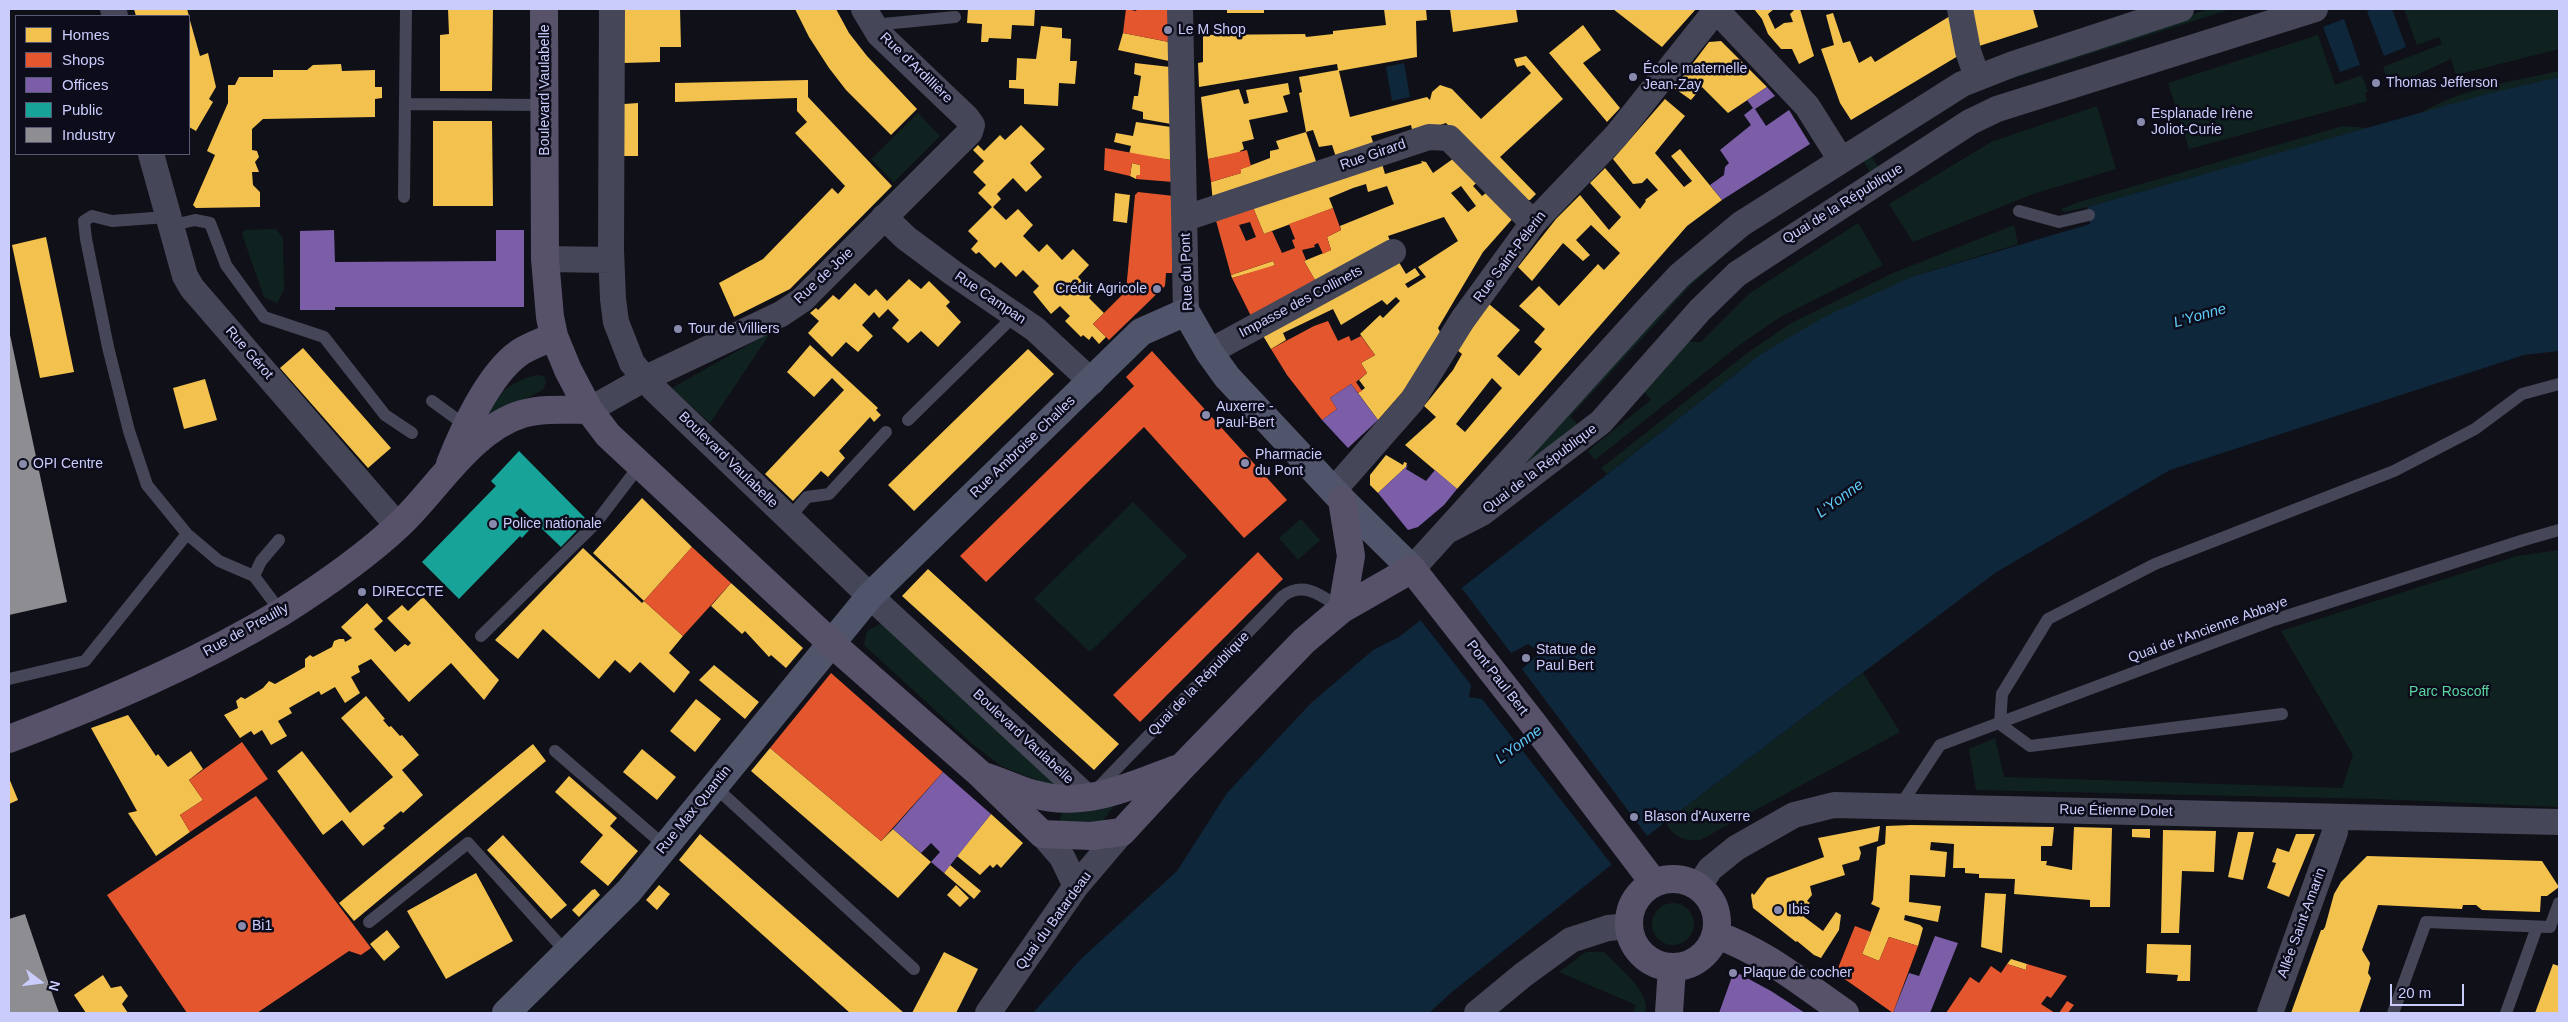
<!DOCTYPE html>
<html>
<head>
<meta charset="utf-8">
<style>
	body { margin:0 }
	#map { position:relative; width:2568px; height:1022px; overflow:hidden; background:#101018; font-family:Arial,sans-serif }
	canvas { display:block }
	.frame { position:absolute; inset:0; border:10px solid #cacdfc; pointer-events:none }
	.legend { position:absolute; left:15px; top:15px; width:175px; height:140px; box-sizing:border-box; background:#0c0c1b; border:1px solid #585975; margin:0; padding:6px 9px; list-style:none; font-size:15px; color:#cacdfc }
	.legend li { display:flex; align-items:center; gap:10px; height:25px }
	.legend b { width:25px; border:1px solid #585975 }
	.north { position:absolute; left:15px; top:957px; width:50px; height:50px; -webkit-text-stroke:4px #0c0c1b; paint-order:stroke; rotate:105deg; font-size:14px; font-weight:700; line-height:20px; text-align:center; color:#cacdfc }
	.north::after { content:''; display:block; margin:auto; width:18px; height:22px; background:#cacdfc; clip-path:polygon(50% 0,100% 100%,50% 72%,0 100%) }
	.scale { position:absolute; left:2390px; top:984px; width:74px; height:22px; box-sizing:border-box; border:2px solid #cacdfc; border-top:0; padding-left:6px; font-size:15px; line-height:18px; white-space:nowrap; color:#cacdfc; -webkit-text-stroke:4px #0c0c1b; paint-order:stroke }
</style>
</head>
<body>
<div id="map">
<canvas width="2568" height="1022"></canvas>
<div class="frame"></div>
<ul class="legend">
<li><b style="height:14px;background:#f2c14e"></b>Homes</li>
<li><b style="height:14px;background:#e4572e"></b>Shops</li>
<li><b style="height:14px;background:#7b5ea7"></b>Offices</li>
<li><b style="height:14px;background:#17a398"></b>Public</li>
<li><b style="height:14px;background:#8d8d92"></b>Industry</li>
</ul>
<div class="north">N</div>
<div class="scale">20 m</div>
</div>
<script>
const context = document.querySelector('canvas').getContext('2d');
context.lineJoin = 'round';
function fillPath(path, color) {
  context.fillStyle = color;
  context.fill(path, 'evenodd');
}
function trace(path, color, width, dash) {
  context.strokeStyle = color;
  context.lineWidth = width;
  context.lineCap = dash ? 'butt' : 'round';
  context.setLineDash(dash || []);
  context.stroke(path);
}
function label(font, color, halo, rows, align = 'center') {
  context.font = font + ' Arial,sans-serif';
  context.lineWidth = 5;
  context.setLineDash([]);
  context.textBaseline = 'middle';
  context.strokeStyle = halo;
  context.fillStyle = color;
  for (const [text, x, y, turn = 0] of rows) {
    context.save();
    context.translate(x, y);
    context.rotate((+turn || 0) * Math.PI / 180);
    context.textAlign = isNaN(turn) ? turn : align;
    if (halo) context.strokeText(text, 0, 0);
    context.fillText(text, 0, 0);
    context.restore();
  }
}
fillPath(new Path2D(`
	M2209,9H2231L2005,81L1968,96L1872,157L1882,173L1874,178L1860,156L2002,74Z
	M2404,9H2559V49L2456,75L2451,59L2390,87L2383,67L2442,44L2439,37L2417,45Z
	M2318,35L2335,85L2362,75L2368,92L2365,93L2367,101L2189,149L2168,83Z
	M2559,71V77L2420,113C2461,89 2513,81 2559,71Z
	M2097,106L2116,169L2033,194L1913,242L1889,204L1991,142Z
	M918,113L940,136L894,182L871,159Z
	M2343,126L2368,128L2087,207L2064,212L2061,209L2079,202Z
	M1858,223L1883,265L1780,317L1738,346L1595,460L1588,451L1651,400L1643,390L1686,342H1701L1750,293Z
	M2014,225L2018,244L1911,277L1761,354L1607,474L1601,468L1746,354L1791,323L1893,273Z
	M276,229L283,238L284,290L277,303L264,297L242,234L245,230Z
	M1748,235L1691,285L1570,417L1583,429L1493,498L1685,280Z
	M771,332L710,423L672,388Z
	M536,375L544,376L546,382L543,390L485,420C488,396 514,381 536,375Z
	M1133,502L1187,556L1090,652L1034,599Z
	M1301,519L1320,540L1298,560L1279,538Z
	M2559,550V807L2378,799L1976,790L1969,749L1995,738L2004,777L2342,788L2353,755L2281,631L2517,556Z
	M880,624L888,627L1055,784H1047L1001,766L971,743L864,645L867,631Z
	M1863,673L1900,732L1700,840C1682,841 1674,837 1665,822Z
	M1109,804L1113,807L1099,826L1059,822L1063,810Z
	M1652 924a21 21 0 1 1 42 0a21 21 0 1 1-42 0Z
	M1586,952H1604C1616,965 1653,994 1645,1013H1633L1636,1005L1559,972Z`), '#10221f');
fillPath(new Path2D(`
	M2373,9H2392L2406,47L2384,56L2367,11Z
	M2344,19L2360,65L2340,72L2323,27Z
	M1404,63L1410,97L1392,101L1386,67Z
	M2559,77V351L2524,355L2170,470L1995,573L1665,822L1452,992L1429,1013H1033L1081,959L1177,871L1227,793L1310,704L1373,650L1399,637L1761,354L1826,316L1911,277L2090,224L2087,207L2487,94Z`), '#0e273a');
fillPath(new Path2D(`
	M1460,586L1511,653L1528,644L1535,649L1537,656L1522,669L1648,837L1612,865L1482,699L1469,697L1471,685L1419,618Z`), '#101018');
fillPath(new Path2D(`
	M134,9H187L189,16H136Z
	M448,9H493L492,91H440V35L449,34Z
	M623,9H680L681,47H660V62L623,63Z
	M795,9H836L849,33L867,56L917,109L891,135L846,90L829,68L809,37Z
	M968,9H1035L1034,26L1012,25L1011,39L989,38L988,42H981L982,24L967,23Z
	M1227,9H1264V13H1227Z
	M1384,9H1426L1427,20L1416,21L1417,57L1339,71L1350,117L1427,97L1430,100L1432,92L1440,85L1452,89L1481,119L1531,73L1524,65L1517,67L1514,59L1526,56L1563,99L1500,157L1536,194L1530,200H1520L1446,123L1413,134L1411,125L1371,136L1375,148L1337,160L1332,145L1319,147L1313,130L1306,132L1299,93L1302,92L1299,77L1338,70L1337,64L1199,87L1198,63L1203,62V35L1305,34L1306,37L1333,34V31L1386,25Z
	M1450,9H1516L1518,22L1453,32Z
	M1613,9H1696L1662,47Z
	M1754,9H1774L1768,14L1775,29L1784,23L1793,22L1790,14L1795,9H1800L1814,56L1799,64L1792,49H1781L1768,34L1762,19Z
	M1968,9H2033L2038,27L1976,47Z
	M1833,13L1843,43L1850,41L1859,63L1871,56L1875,62L1950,16L1958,56L1851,120L1840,103L1821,49L1834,45L1826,15Z
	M189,17L200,56L208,53L216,87L209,99L213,102L196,131L189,127Z
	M1583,25L1601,50L1583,63L1620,108L1607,122L1549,53Z
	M1041,26L1062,28V38L1071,39L1070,61H1077L1075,84L1059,83L1058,106L1024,104V89L1009,88V80H1016L1017,58L1036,59Z
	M1123,33L1169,42V61L1118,50Z
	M1721,41L1767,87L1728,113L1702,87L1691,100L1674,88L1709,42Z
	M1135,63L1170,67L1171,124L1143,119V112L1132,109L1134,96H1138L1141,76L1134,74Z
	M341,64L342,71L375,70V87H382V98L375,99V117L263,119L252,129V150L257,151L259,157L255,162L259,172H252L253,185L260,192V207L196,208L193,205L215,155L207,151L228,103V85H235L239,77H273V70H307L313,65Z
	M808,80V97L892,186L790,289L734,317L719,283L763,259L832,188L838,194L845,186L795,133L807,122L797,111V98L675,102V83Z
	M1288,83L1290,94L1283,96L1288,112L1249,120L1254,139L1242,142L1244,149L1240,151V153L1208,159L1201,97L1239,89L1244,104L1249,103L1246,90Z
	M1665,99L1685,116L1655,153L1684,187L1692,181L1671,156L1680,149L1722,200L1687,226L1457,489L1405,445L1436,417L1424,406L1453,370L1462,354L1457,350L1489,304L1520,330L1497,356L1519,376L1542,349L1534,342L1545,329L1519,306L1539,286L1559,306L1598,264L1604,270L1620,253L1591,225L1576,240L1590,255L1583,261L1563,243L1532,281L1518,267L1556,219L1580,195L1609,230L1621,217L1590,183L1605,168L1640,209L1646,201L1645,200L1658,190L1647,178L1642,183L1633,184L1613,159ZM1492,378L1502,388L1465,432L1456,424Z
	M638,103V156H624V104Z
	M433,121H492L493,206H433Z
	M1136,122L1171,127V160L1129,154L1131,146L1114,142L1116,133L1133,136Z
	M1021,125L1045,149L1030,163L1042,177L1026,192L1013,178L997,194L1001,199L993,207L1006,220L1018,209L1033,225L1023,236L1039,252L1047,244L1062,260L1073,249L1089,265L1078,277L1093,293L1089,298L1104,313L1093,324L1106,337L1099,344L1092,336L1089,340L1083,335L1081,337L1065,321L1070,316L1060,306L1051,314L1033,292L1039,286L1023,270L1016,277L1001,262L995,268L979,252L976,254L971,249L978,241L968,231L992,207L978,193L986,185L973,172L984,161L973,150L978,145L984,151L1000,135L1005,140Z
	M1306,132L1318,167L1213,203L1211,182L1241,173V169L1270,158V151L1279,149L1276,141Z
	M1457,156L1480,180L1473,186L1482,196L1490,190L1515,216L1483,252L1438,328L1440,332L1406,388L1378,420L1358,393L1365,388L1359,380L1367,373L1361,363L1375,355L1360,334L1380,315L1383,318L1400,301L1396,297L1387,305L1382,300L1341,325L1333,309L1283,333L1286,340L1271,349L1259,329L1397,259L1406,274L1415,268L1420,275L1405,284L1408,288L1426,277L1418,267L1458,241L1444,217L1388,236L1391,243L1319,287L1304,261L1331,250L1327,237L1341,230L1340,226L1394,204L1387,186L1368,192L1366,184L1353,188L1329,198L1333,208L1264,234L1252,205L1381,160L1385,174L1422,163L1421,161L1426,162L1433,173ZM1461,186L1476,206L1468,212L1451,193Z
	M1132,163L1140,165V175H1137L1136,179L1130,176Z
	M1115,193L1130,195L1127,223L1113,221Z
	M46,237L74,372L40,378L12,245Z
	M1273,261L1275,265L1268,268L1232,278L1231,275Z
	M909,279L921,289L929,281L950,302L946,306L961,322L938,347L921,331L908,343L892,328L899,320L888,309L879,318L874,312L862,325L873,336L858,352L846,342L832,357L808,333L819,321L810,313L816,308L818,310L833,295L839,300L855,283L869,296L876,289L887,301Z
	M810,345L878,408L876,410L881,415L874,422L870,417L839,451L845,458L828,477L821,471L793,501L765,474L844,390L832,378L814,397L787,372Z
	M303,348L391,448L368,468L280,368Z
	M1028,349L1054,374L914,511L888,485Z
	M205,379L217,420L184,429L173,388Z
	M1386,455L1403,465L1404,462L1407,463L1406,467L1378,493L1370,485V475Z
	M642,498L692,547L644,601L683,636L669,653L690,672L674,693L640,662L630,673L615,660L599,679L543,629L518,659L495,640L583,548L642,603L644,601L593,553Z
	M928,569L1119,744L1094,770L902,596Z
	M731,583L803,648L786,668L771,655L769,657L745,631L742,634L711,606Z
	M423,597L499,680L484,700L451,663L409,702L371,659L358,666L360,672L351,677L360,693L345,703L335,687L321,695L319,691L289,708L292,713L278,721L287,736L271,745L262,730L254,735L251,731L240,738L224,715L238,708L236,701L241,697L245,699L263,688L269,681L275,684L305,667V659L310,655L313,657L332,647L334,641L339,639H344L345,642L352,638L341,627L367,603L383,621L374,629L395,652L405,644L408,646L411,643L387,618L402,605L408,611Z
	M714,665L759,702L745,719L699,680Z
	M366,696L385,719L383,720L389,727L391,726L400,736L402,735L419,755L402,770L423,795L403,813L401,811L383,826L385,828L363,846L342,820L323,835L277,771L302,751L350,813L393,777L341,718Z
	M696,699L721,719L695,752L670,731Z
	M128,715L156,756L158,754L168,767L191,751L203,769L189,780L203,800L180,815L190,832L156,856L128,813L137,811L91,728Z
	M533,744L546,761L354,921L339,903Z
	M770,748L881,841L893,829L931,862L898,898L751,771Z
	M642,749L676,777L657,800L623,772Z
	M569,776L617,818L610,826L638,851L608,886L580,862L603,835L555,792Z
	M9,778L18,800L9,804Z
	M991,814L1023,843L1001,868L997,864L993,868L990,865L980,875L957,856Z
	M1911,825L2054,827L2052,846H2041V861H2047L2046,865L2072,870L2074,827L2112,828L2110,907H2090V900L2014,894L2015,879L1979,878V874L1965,873V868H1953L1954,844L1931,842L1930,850L1947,852L1945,877L1910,875L1909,902L1941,906L1938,922L1905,915L1904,920L1920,925L1923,928L1918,946L1889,937L1879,961L1862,954L1880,908L1871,904L1873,900L1877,847L1885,844L1886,826Z
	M1880,826L1878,841L1859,847L1861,853L1859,860L1842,865L1845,875L1810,886L1812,895L1807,901L1810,903L1799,913L1823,931L1836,912L1841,915L1839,930L1821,958L1814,955L1797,941L1796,942L1753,908L1751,895L1752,893L1754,895L1767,878L1824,857L1818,838Z
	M2132,829H2150V838L2132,837Z
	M2163,830L2216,831L2214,872L2182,871L2179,933H2161Z
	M2238,832H2254L2243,880L2228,877Z
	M700,834L729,859L904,1013H850L679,860Z
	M2296,834H2315L2289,897L2267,888L2276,863L2272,862L2277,848L2289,852Z
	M503,835L567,905L551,919L487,850Z
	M2367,856L2542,861L2559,887L2547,896H2541L2540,912L2482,910L2476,905H2463L2462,909L2378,905L2362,950L2370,963L2368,973L2371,978L2359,1013H2291L2321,930H2323L2325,927L2334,894L2341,882Z
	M950,865L981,891L974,899L944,873Z
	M476,873L513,941L446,979L407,911Z
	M659,885L670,894L657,910L646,900Z
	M956,885L969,898L960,907L947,895Z
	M595,889L600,895L579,917L572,910L592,890Z
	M1985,893L2006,894L2002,953L1981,947Z
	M387,930L400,947L384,961L370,944Z
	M2147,944L2191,945L2190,981H2177L2178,975L2146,973Z
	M944,952L978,969L956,1013H912Z
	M2011,959L2027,964L2026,970L2007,964Z
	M2553,964L2559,966V1013H2535Z
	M103,975L111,988L121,986L128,996L122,1004L128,1013H86L74,995Z`), '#f2c14e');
fillPath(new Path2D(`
	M1126,9L1136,11L1137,9H1169V42L1123,33Z
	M1105,148L1171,160L1173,182L1136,179L1137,175H1140V165L1132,163L1130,176L1104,170Z
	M1247,150L1251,166L1241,169V173L1211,182L1208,159Z
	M1138,192L1174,196L1172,273H1166L1165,286L1109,340L1093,324L1126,291L1135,195Z
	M1252,205L1264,234L1272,231L1282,253L1295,248L1292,240L1295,239L1289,224L1333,208L1341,230L1327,237L1331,250L1323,254L1318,243L1314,245L1315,247L1302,250L1306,260L1304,261L1319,287L1254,322L1232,278L1275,265L1273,261L1231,275L1215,217ZM1250,222L1256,237L1246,241L1239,225Z
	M1328,321L1338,341L1349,336L1351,341L1361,336L1375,355L1361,363L1367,373L1356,382L1362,391L1358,393L1351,384L1330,398L1337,409L1322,420L1287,375L1271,349L1314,326Z
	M1152,351L1287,500L1244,538L1144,427L986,582L960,556L1134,386L1126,377Z
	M692,547L731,583L683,636L644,601Z
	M1258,552L1283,579L1140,722L1113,695Z
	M831,673L943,772L881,841L770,748Z
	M242,742L268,779L190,832L180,815L203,800L189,780Z
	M256,796L371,948L361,955L349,951L257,1013H187L107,895Z
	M1855,926L1871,932L1862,954L1879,961L1889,937L1918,946L1893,1013L1836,973Z
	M2007,964L2026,970L2027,964L2067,976L2051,998L2047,996L2041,1004L2055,1013H1946L1970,977L1979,983L1991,966L2001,973Z
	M2067,1001L2074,1005L2068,1013H2059Z`), '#e4572e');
fillPath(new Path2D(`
	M1767,87L1775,96L1755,109L1766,126L1789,110L1810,144L1722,200L1710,185L1724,175L1725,167L1729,163L1720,150L1751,125L1744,115L1753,108L1747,100Z
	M334,230L335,262L496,261V230H524V307H335V310H300V231Z
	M1351,384L1378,420L1348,448L1322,420L1337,409L1330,398Z
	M1408,465L1406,469L1426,481L1435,470L1457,489L1444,505L1418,527L1408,530L1378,493Z
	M943,772L991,814L944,873L931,862L940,852L931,843L921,853L893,829Z
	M1935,936L1958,943L1930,1013H1893L1909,973L1919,976Z
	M1734,971L1771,991L1805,1013H1719Z`), '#7b5ea7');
fillPath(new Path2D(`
	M519,451L587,520L561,547L520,508L515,513L531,528L522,538L520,536L459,599L422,562L496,486L491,481Z`), '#17a398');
fillPath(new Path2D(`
	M9,330L67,602L9,615Z
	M25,914L55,1002L59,1013H9V919Z`), '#8d8d92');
trace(new Path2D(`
	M873,25L955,17
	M405,104L545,105
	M404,197L406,9
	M2019,211L2059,222L2089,215
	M167,217L112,221L92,216L84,221L86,239L108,347L129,431L147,485L187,534L219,561L254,576L281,612
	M169,226L195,220L210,223L226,265L264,317L324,337L385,415L412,433
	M432,401L469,428
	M908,420L1015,315
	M789,518L807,497L829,494L886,432
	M254,576L261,561L279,540
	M481,636L595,524L640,465
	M9,679L85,661L187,534
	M2282,714L2030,746L2000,724L2002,694L2048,619L2155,564L2394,471L2475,429L2522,394L2559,384
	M555,751L665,846
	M714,786L914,969
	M1095,791L1283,596C1305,580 1323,597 1342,609
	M1900,806L1940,745L2274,620L2524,540L2559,530
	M369,922L468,843L567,953
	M2393,1013L2426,922L2550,927L2559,903
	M2506,1013L2537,927`), '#454758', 12);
trace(new Path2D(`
	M113,9L115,16
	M612,9L611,250L613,299L616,322L632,363L653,388L870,596L1088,798
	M1180,9L1186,312
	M1960,9L1968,51L1977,77
	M1716,10L1807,106L1841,160
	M151,154L185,276L192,288L398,526
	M884,217L906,238L953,273L1035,329L1092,382
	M1186,218L1429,137L1449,138L1533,223
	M545,259L611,260
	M1209,352L1393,252
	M589,410L644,379L781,314L802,300L970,132L972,125L967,118L879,34L864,9
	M1333,491L1412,401L1463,319L1533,223L1616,136L1717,9
	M1449,530L1482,513L1601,422L1700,310L1737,274L1970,122L1997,109L2315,9
	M1412,569L1646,311L1680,275L1741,224L1962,84L2013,64L2181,9
	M1042,834L1062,857L1076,886
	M1699,886L1710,869L1736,848L1794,815L1834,805L2559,822
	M988,1013L1076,886L1122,832
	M1477,1013L1523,975L1571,940L1608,928L1629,926
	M2270,1013L2335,832`), '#454758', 26);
trace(new Path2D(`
	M506,1013L629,891L870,596L1141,332L1186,312L1209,352L1227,377L1342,500L1412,569`), '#51556b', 28);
trace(new Path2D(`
	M544,9L545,259L550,317L554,336L568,370L589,410L608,435L830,642L979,773L1042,834L1091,836L1122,832L1182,767L1304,641L1342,609L1412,569L1532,722L1654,883
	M450,464C463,431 489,374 519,353C529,346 543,342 554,336
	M1342,500L1351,556L1342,609
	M9,739C102,704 196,664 282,612C323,586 364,558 400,524C436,490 472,429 522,414C543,408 567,410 589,410
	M987,777C1003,782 1018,790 1034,794C1083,809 1131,786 1176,769
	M1629 923a44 44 0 1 1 88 0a44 44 0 1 1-88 0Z
	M1716,935C1764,951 1804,985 1845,1013
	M1669,1013L1672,967`), '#57516a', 28);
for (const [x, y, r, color] of [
	[1168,30,5,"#898bac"],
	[1633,77,5,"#898bac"],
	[2376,83,5,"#898bac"],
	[2141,122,5,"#898bac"],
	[1157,289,5,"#898bac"],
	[678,329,5,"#898bac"],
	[1206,415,5,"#898bac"],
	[1245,463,5,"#898bac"],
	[23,464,5,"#898bac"],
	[493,524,5,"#898bac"],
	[362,592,5,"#898bac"],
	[1526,658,5,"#898bac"],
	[1634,817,5,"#898bac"],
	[1778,910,5,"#898bac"],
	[242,926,5,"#898bac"],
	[1733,973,5,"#898bac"]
]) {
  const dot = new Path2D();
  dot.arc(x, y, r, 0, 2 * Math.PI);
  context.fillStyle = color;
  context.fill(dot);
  trace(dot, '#0c0c1b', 2);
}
label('14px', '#cacdfc', '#0c0c1b', [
	["Le M Shop",1178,30],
	["École maternelle",1643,69],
	["Jean-Zay",1643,85],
	["Thomas Jefferson",2386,83],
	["Esplanade Irène",2151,114],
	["Joliot-Curie",2151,130],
	["Crédit Agricole",1147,289,"right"],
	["Tour de Villiers",688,329],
	["Auxerre -",1216,407],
	["Paul-Bert",1216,423],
	["Pharmacie",1255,455],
	["du Pont",1255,471],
	["OPI Centre",33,464],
	["Police nationale",503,524],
	["DIRECCTE",372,592],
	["Statue de",1536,650],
	["Paul Bert",1536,666],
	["Blason d'Auxerre",1644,817],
	["Ibis",1788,910],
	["Bi1",252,926],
	["Plaque de cocher",1743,973]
], 'left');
label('14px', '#cacdfc', '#0c0c1b', [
	["Rue d'Ardillière",916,68,44],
	["Boulevard Vaulabelle",545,90,-90],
	["Rue Girard",1373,155,-19],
	["Quai de la République",1843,204,-32],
	["Rue Saint-Pélerin",1510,257,-53],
	["Rue du Pont",1187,272,-92],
	["Rue de Joie",824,276,-43],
	["Rue Campan",990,298,34],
	["Impasse des Collinets",1301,302,-28],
	["Rue Gérot",249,353,49],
	["Rue Ambroise Challes",1023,447,-44],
	["Boulevard Vaulabelle",728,460,44],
	["Quai de la République",1540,469,-37],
	["Rue de Preuilly",246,630,-29],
	["Quai de l'Ancienne Abbaye",2208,630,-20],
	["Pont Paul Bert",1497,678,52],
	["Quai de la République",1199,684,-46],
	["Boulevard Vaulabelle",1023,737,43],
	["Rue Max Quantin",694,810,-51],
	["Rue Étienne Dolet",2116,811,1],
	["Quai du Batardeau",1054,921,-54],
	["Allée Saint-Amarin",2302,923,-70]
]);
label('14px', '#5cd6a1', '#0c0c1b', [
	["Parc Roscoff",2449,692]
]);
label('italic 15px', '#5ecaf5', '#0c0c1b', [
	["L'Yonne",2200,316,-16],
	["L'Yonne",1840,499,-36],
	["L'Yonne",1519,745,-37]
]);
</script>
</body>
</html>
